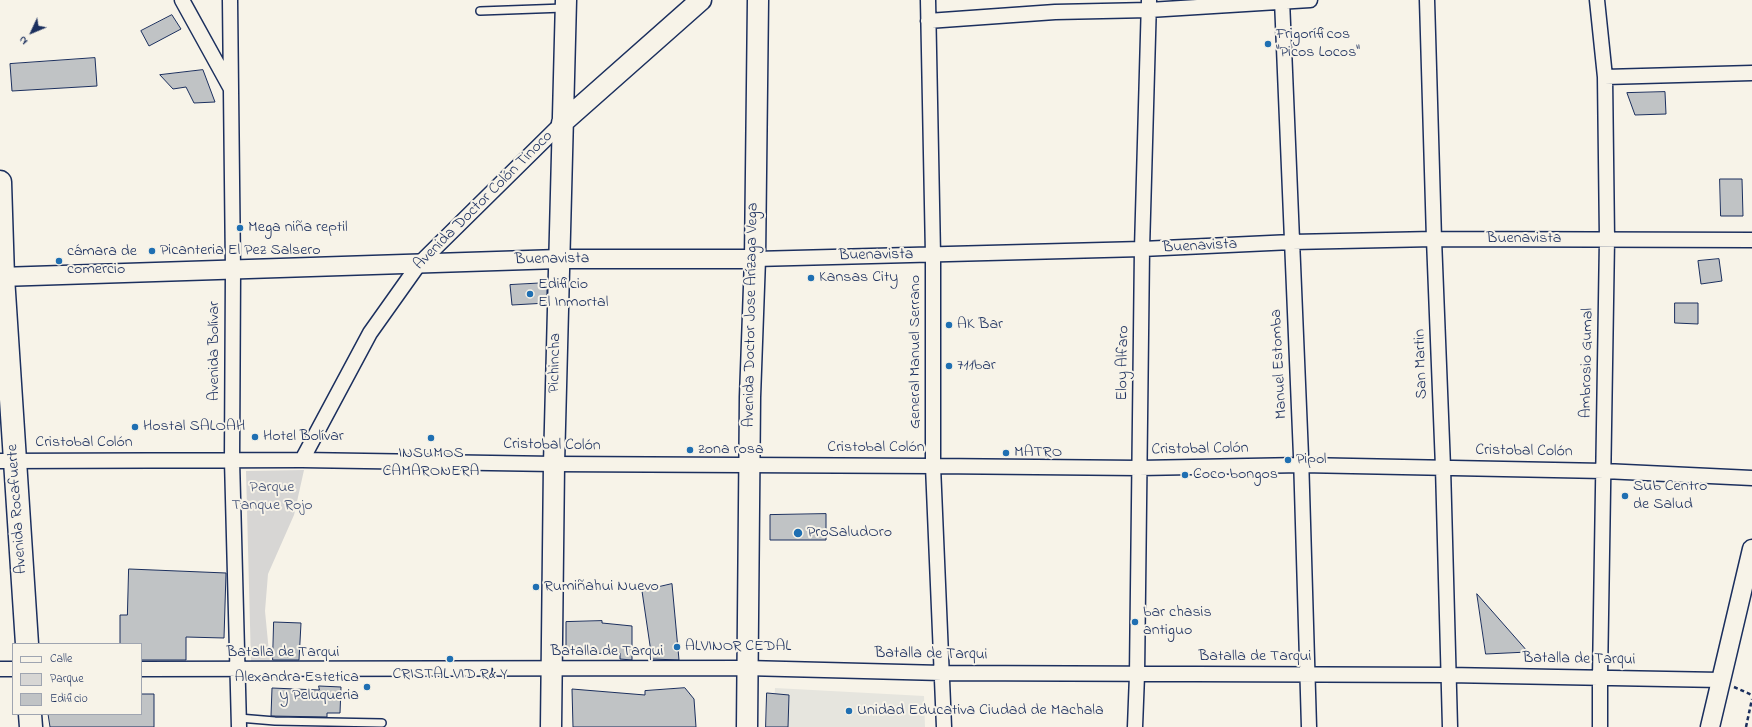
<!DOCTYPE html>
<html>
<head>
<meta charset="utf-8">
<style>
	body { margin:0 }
	#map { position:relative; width:1752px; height:727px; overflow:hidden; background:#f7f3e8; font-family:"Indie Flower",sans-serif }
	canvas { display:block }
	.legend { position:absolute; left:12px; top:643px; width:130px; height:72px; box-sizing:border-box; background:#f7f3e8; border:1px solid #9fa5b1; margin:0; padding:5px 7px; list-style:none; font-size:12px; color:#1b2f5e }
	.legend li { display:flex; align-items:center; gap:8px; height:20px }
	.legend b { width:20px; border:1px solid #9fa5b1 }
	.north { position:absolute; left:12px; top:12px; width:40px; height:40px; -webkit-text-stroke:3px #f7f3e8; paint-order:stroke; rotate:226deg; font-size:11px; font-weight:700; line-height:16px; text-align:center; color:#1b2f5e }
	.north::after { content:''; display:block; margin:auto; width:14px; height:18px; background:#1b2f5e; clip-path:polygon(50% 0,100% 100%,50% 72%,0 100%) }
</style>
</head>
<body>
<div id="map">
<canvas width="1752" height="727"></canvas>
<ul class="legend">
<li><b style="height:5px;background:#f7f3e8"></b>Calle</li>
<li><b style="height:11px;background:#d7d6d4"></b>Parque</li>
<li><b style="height:11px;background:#c0c3c5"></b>Edificio</li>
</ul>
<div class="north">N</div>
</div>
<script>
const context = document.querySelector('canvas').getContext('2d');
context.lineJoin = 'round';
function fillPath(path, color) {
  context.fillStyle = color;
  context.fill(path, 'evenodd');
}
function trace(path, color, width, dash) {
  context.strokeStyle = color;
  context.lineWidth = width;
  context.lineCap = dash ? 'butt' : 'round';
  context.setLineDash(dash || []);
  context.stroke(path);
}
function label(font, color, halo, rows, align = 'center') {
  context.font = font + ' "Indie Flower",sans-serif';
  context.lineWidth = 4;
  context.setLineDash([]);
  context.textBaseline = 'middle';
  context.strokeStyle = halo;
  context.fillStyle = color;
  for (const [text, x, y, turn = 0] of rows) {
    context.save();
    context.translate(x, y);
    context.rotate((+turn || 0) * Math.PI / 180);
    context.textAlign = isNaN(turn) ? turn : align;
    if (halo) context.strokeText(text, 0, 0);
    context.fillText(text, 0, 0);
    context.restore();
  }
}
fillPath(new Path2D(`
	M775,688L924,696L925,727H773Z`), '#e6e5de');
fillPath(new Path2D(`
	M304,470L294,515L268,574L265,611L270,663H251L246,471Z`), '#d7d6d4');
const building = new Path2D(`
	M172,15L181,29L149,46L141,31Z
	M95,58L97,86L12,91L10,64Z
	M203,70L215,102L194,103L186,87L173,89L160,75Z
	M1665,92L1666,114L1635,115L1627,93Z
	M1720,179H1742L1743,216H1721Z
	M1719,259L1722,281L1701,284L1698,261Z
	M547,283V303L512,305L510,285Z
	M1675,303H1698V324L1675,323Z
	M826,514V540H770V515Z
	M129,569L226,573L224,638L186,637V660H141V644H120V615H127Z
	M672,584L679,660L652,659L642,591Z
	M1477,594L1528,652L1486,654Z
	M602,621V623L632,626V660L620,659V653L566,654V622Z
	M274,622L301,623L299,660H273Z
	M319,686L341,687L340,713H327V717L271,716L272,688L319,690Z
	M685,688L694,699L696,727H573L572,689L645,695V691Z
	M767,693L789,695L788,727H766Z
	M141,694H154V727H50L48,714H141Z`);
fillPath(building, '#c0c3c5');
trace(building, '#1b2f5e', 1);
const service = new Path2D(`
	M480,11L564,8
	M239,718L275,721L382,723`);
const minor = new Path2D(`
	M182,0L230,87
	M230,0L233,270L232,460L239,727
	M928,0L933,255V466L944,727
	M1282,0L1301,456L1309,727
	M1427,0L1434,239L1443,467L1450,727
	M1597,0L1605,77L1607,239L1600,677V727
	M928,21L1055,12L1149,10L1310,0
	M1605,77L1752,73
	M755,259L1142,249L1292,242L1434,239L1752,240
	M302,460L370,333L419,264L562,123
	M0,461L302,460L554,464L933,466L1139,468L1302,465L1604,471L1752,478
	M0,669H13
	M141,669L746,668L942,673L1448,675L1721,680
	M1135,727L1137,675L1142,249L1149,0`);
const tertiary = new Path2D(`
	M0,277L559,259H755
	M1710,727L1752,549`);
const secondary = new Path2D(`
	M562,123L701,0
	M551,727L554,464L566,0
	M747,727L750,397L755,259L758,0`);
const primary = new Path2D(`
	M0,182L3,277L27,644
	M30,714L31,727`);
trace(service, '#1b2f5e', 10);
trace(minor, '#1b2f5e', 17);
trace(tertiary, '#1b2f5e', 21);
trace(secondary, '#1b2f5e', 23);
trace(primary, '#1b2f5e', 25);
trace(new Path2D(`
	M1734,687L1752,695
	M1746,727L1752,699`), '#1b2f5e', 2.5, [4, 3]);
trace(service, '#f7f3e8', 7);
trace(minor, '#f7f3e8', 14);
trace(tertiary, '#f7f3e8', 18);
trace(secondary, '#f7f3e8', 20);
trace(primary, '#f7f3e8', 22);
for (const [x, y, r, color] of [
	[1268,44,4,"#1f6fb2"],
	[240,228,4,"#1f6fb2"],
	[152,251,4,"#1f6fb2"],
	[59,261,4,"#1f6fb2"],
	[811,278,4,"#1f6fb2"],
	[530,294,4,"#1f6fb2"],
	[949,325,4,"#1f6fb2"],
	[949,366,4,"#1f6fb2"],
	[135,427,4,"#1f6fb2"],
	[255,437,4,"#1f6fb2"],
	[431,438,4,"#1f6fb2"],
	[690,450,4,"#1f6fb2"],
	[1006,453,4,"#1f6fb2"],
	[1288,460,4,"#1f6fb2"],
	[1185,475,4,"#1f6fb2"],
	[1625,496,4,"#1f6fb2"],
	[798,533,5,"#1f6fb2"],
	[536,587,4,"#1f6fb2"],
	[1135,622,4,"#1f6fb2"],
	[677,647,4,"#1f6fb2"],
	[450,659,4,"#1f6fb2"],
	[367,687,4,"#1f6fb2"],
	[849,711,4,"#1f6fb2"]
]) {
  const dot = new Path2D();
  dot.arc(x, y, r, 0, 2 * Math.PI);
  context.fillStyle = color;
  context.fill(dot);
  trace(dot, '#f7f3e8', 1.5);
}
label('16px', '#1b2f5e', '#f7f3e8', [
	["Frigoríficos",1276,35],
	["\"Picos Locos\"",1276,53],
	["Mega niña reptil",248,228],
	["Picanteria El Pez Salsero",160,251],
	["cámara de",67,252],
	["comercio",67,270],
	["Kansas City",819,278],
	["Edificio",538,285],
	["El Inmortal",538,303],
	["AK Bar",957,325],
	["711bar",957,366],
	["Hostal SALOAH",143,427],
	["Hotel Bolívar",263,437],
	["zona rosa",698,450],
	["MATRO",1014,453],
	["INSUMOS",431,454,"center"],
	["CAMARONERA",431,472,"center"],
	["Pipol",1296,460],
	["Coco bongos",1193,475],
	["Sub Centro",1633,487],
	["de Salud",1633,505],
	["ProSaludOro",807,533],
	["Rumiñahui Nuevo",544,587],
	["bar chasis",1143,613],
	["antiguo",1143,631],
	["ALVINOR CEDAL",685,647],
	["CRISTAL VID R& Y",450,675,"center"],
	["Alexandra Estetica",359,678,"right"],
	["y Peluqueria",359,696,"right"],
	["Unidad Educativa Ciudad de Machala",857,711]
], 'left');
label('16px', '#1b2f5e', '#f7f3e8', [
	["Avenida Doctor Colón Tinoco",484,201,-45],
	["Buenavista",1524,239],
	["Buenavista",1200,247,-3],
	["Buenavista",876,256,-1],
	["Buenavista",552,260,-1],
	["Avenida Doctor Jose Arízaga Vega",752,315,-89],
	["Avenida Bolívar",215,351,-90],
	["General Manuel Serrano",916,352,-90],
	["Pichincha",556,363,-89],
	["Eloy Alfaro",1124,363,-89],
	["Ambrosio Gumal",1588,363,-89],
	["Manuel Estomba",1280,364,-93],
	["San Martin",1422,364,-92],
	["Cristobal Colón",84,443],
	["Cristobal Colón",552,446,1],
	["Cristobal Colón",876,448],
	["Cristobal Colón",1200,450,-1],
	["Cristobal Colón",1524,452,1],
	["Avenida Rocafuerte",18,509,-94],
	["Batalla de Tarqui",607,652],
	["Batalla de Tarqui",283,653],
	["Batalla de Tarqui",931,655,1],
	["Batalla de Tarqui",1255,657],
	["Batalla de Tarqui",1579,660,1]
]);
label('16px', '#415076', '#f7f3e8', [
	["Parque",272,488],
	["Tanque Rojo",272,506]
]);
</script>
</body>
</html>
